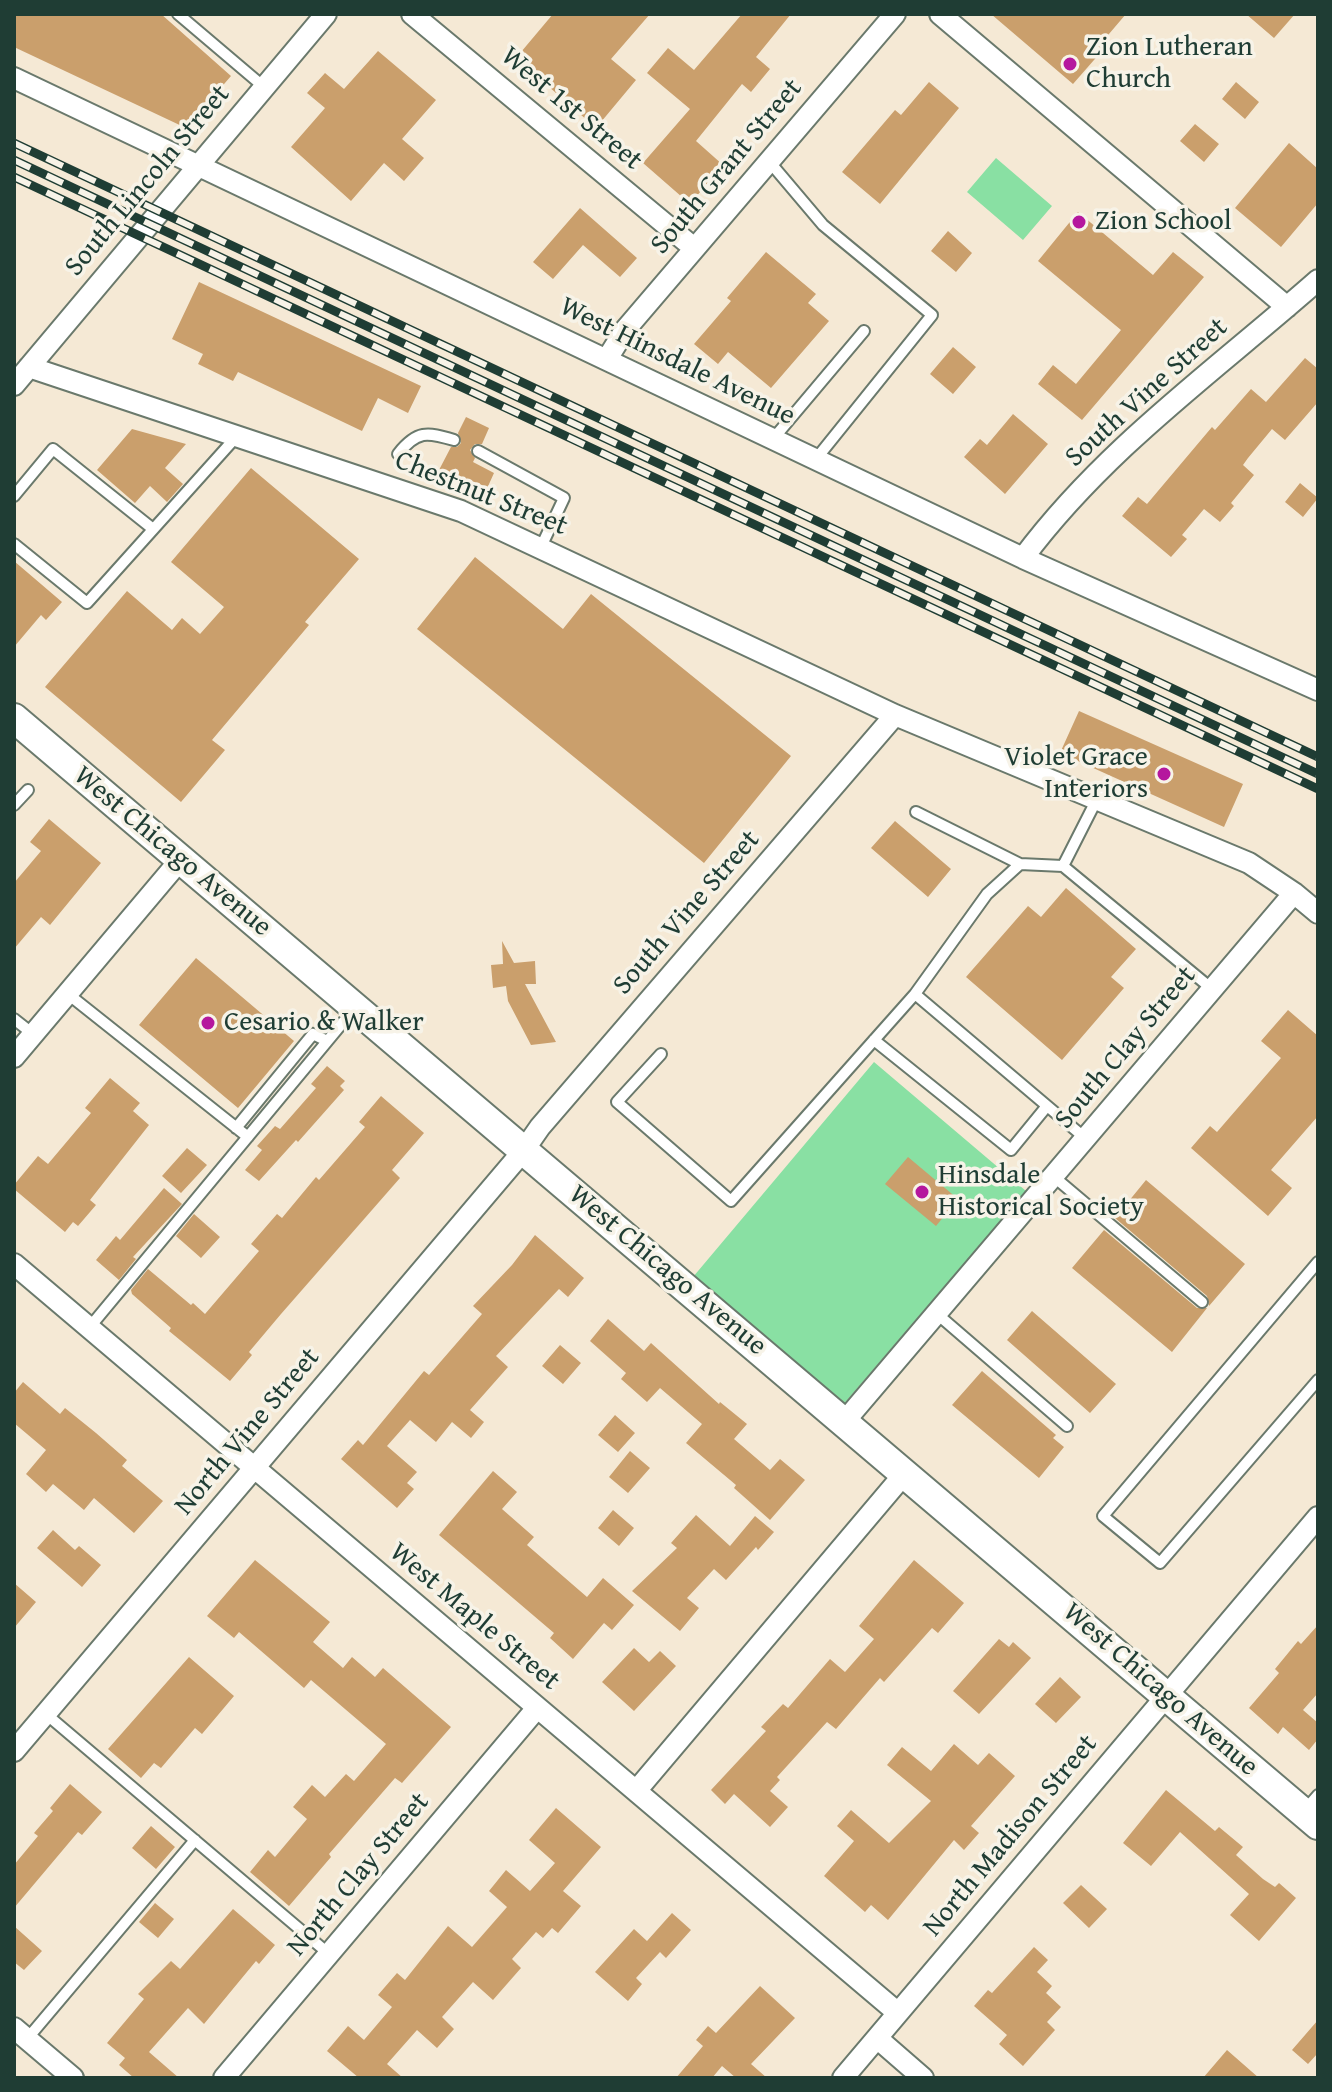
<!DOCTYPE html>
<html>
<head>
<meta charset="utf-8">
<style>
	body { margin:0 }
	#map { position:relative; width:1332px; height:2092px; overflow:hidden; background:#f5e9d5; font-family:"Gentium Book Plus",serif }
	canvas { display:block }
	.frame { position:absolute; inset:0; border:16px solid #1f3d34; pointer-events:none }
</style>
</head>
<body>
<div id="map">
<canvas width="1332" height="2092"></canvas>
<div class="frame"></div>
</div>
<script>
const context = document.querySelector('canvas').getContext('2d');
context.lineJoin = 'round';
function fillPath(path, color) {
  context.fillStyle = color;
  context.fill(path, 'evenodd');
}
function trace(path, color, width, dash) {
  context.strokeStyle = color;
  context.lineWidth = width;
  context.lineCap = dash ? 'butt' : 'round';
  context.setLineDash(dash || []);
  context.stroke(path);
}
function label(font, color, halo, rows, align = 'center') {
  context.font = font + ' "Gentium Book Plus",serif';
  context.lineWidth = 7;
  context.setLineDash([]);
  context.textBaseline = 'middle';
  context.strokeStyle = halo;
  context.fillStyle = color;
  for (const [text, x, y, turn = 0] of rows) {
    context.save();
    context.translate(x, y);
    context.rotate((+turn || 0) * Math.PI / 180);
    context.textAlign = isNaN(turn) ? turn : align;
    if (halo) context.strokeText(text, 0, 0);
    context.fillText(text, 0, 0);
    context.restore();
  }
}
fillPath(new Path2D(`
	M996,158L1052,206L1023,240L967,192Z
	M874,1062L1026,1191L843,1405L693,1277Z`), '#89e0a3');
fillPath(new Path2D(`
	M14,14H161L231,76L186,128L14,47Z
	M553,14H650L611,59L636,80L596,128L516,58Z
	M742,14H791L756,57L770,69L751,92L742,84L696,141L723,165L690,204L643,163L690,109L647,73L668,48L694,70Z
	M991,14H1126L1103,41L1108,44L1073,84Z
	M1246,14H1295L1274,38Z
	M378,51L436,100L402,139L424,158L404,181L384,163L351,201L291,147L325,108L307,93L325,73L344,89Z
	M929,82L959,108L880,204L842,172L895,110L901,115Z
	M1236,82L1259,102L1245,119L1222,99Z
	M1195,124L1219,144L1204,162L1180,141Z
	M1289,143L1318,169V203L1281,247L1235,208Z
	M580,208L637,258L620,277L583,245L553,279L533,262Z
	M1078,212L1153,275L1173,252L1204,277L1082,420L1038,384L1053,365L1076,384L1121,330L1038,261Z
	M948,231L972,253L956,272L931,251Z
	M766,252L816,294L808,303L829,321L771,388L728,352L718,364L694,344L731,301L727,298Z
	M199,282L421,386L408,413L378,398L362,431L238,372L233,381L198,364L203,354L172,339Z
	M953,347L976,367L953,394L930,374Z
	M1305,358L1318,369V402L1285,440L1272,429L1248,458L1243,465L1254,475L1231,503L1234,506L1220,522L1204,509L1182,535L1187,539L1171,557L1122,516L1138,497L1147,504L1212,427L1215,430L1251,389L1266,402Z
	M1013,414L1048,444L1005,494L964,457L980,439L987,445Z
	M466,417L489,428L482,444H475L470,450L475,458L473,462L494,473L485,493L439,470L451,447H457L461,443L458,433Z
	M132,429L186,444L165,468L183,484L167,502L150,486L135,503L97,470Z
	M251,468L359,559L305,622L309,625L212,740L225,750L181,802L45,687L127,591L172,630L182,618L200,634L224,607L171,562Z
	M1300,483L1318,498L1303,517L1285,502Z
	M475,557L563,629L591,594L791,756L704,863L417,629Z
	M14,561L62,602L46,620L41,615L14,647Z
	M1079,711L1243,784L1224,827L1060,753Z
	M49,819L101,863L50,925L41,917L14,949V883L41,851L30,842Z
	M895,821L951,869L928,897L871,848Z
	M1066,888L1136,949L1111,977L1124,988L1062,1060L966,977L1028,906L1041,917Z
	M502,941L514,963L535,961L536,984H525L556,1042L531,1045L508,1001L506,986L493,988L491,965L503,964Z
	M196,958L294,1041L238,1108L139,1025Z
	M1288,1010L1318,1036V1116L1271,1170L1292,1188L1268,1216L1191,1148L1210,1126L1217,1132L1281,1058L1261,1041Z
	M327,1066L345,1081L340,1086L344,1090L298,1142L296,1140L259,1181L245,1170L262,1150L257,1146L275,1126L280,1129L316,1088L311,1084Z
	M110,1078L140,1103L133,1111L149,1125L90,1200L96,1205L78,1226L73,1222L65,1232L14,1189V1185L38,1156L48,1164L91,1113L85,1108Z
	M381,1096L424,1133L392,1170L400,1178L281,1314L249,1352L252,1355L230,1381L169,1331L171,1328L132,1294L131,1290L148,1269L191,1305L193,1303L205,1314L259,1251L251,1244L277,1214L282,1218L316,1177L319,1180L365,1127L359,1122Z
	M187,1148L207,1165L181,1193L162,1176Z
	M908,1157L958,1199L936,1226L885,1184Z
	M1146,1180L1245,1264L1209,1306L1207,1296L1115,1218Z
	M164,1188L182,1204L133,1257L136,1259L119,1280L96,1260L116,1236L120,1240Z
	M194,1214L220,1237L201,1258L176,1236Z
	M1104,1230L1197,1308H1207L1172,1352L1072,1268Z
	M535,1235L584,1278L568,1297L559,1289L496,1356L508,1367L470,1410L484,1422L471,1438L452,1422L436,1442L410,1420L387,1446L417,1472L407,1483L414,1489L397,1508L341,1459L358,1440L363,1445L424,1371L429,1375L482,1314L473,1306L512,1265Z
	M1032,1311L1116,1384L1090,1413L1007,1340Z
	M608,1319L644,1351L651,1343L719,1404L720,1402L747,1424L734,1439L770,1470L780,1459L805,1480L770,1520L734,1488L736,1485L686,1443L702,1424L660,1388L647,1402L621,1379L626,1373L590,1341Z
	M560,1345L581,1363L563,1384L542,1366Z
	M982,1371L1056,1435L1053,1438L1064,1447L1039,1478L952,1405Z
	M23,1382L60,1414L65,1408L96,1433L127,1460L122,1466L163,1501L134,1533L94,1498L84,1510L53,1484L46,1492L26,1474L46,1450L14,1423V1393Z
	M615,1415L635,1433L618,1452L598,1435Z
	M630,1451L650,1468L628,1493L609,1477Z
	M493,1471L517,1492L502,1509L534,1537L527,1545L587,1597L603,1578L634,1605L612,1630L604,1623L573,1659L550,1638L554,1633L439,1535Z
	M613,1510L634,1528L619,1546L598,1528Z
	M696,1515L730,1546L755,1516L774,1532L758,1550L756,1547L726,1580L714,1569L687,1598L699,1608L680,1631L632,1591L677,1548L671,1543Z
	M53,1530L75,1550L79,1546L101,1565L82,1587L37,1548Z
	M255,1560L330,1622L313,1642L343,1668L352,1657L375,1677L383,1668L451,1727L402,1783L395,1778L329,1854L331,1857L289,1906L250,1872L268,1850L275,1857L307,1819L293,1807L312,1785L325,1797L346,1774L354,1781L386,1744L311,1680L304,1688L239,1632L234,1638L207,1616Z
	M914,1560L964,1603L938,1633L932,1628L884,1682L880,1678L836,1729L827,1722L777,1777L780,1780L770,1791L788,1807L770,1827L734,1794L725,1804L711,1790L766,1731L761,1727L783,1704L788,1708L830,1659L845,1672L874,1639L859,1626Z
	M14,1583L36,1602L14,1628Z
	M1318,1625V1693L1303,1710L1318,1723V1739L1309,1750L1283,1727L1278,1734L1249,1708L1279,1673L1275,1669L1298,1641L1301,1644Z
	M999,1639L1009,1647L1013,1642L1031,1658L979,1714L953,1691Z
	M634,1648L649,1662L660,1651L676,1666L634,1711L602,1682Z
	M189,1657L234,1696L202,1734L195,1728L161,1768L154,1763L141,1778L108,1749Z
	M1060,1677L1081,1697L1056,1723L1035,1704Z
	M954,1744L978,1765L989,1753L1015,1776L971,1826L979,1833L964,1850L954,1840L888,1920L871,1905L865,1912L824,1876L854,1841L837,1826L851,1810L889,1843L931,1801L887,1765L902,1747L931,1771Z
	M70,1784L102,1812L82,1835L78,1832L14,1908V1865L38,1836L34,1833L53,1811L50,1808Z
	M1166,1790L1215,1831L1219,1827L1243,1847L1236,1855L1263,1879L1275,1887L1279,1883L1296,1898L1259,1941L1230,1915L1249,1894L1180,1832L1151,1866L1123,1843Z
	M556,1808L601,1847L563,1891L581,1906L558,1933L552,1928L543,1938L536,1932L512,1959L521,1968L493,2000L473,1982L442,2017L454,2029L437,2048L417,2030L387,2064L403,2078H359L327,2051L348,2026L364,2040L392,2007L378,1995L397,1973L405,1980L448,1926L472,1947L507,1907L489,1891L506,1870L530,1891L555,1863L529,1840Z
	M151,1826L175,1847L156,1869L132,1848Z
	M1081,1885L1107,1909L1089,1928L1063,1903Z
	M155,1903L174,1919L158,1938L139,1922Z
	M233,1909L275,1945L259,1964L256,1961L204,2024L188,2008L149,2052L179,2078H134L119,2065L125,2058L107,2043L144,1999L138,1994L171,1961L180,1969Z
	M672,1913L691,1930L666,1958L660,1952L636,1978L642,1984L628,2001L595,1972L634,1929L647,1941Z
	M14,1926L42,1951L24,1970L14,1962Z
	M1034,1947L1048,1960L1037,1972L1052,1986L1046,1993L1061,2007L1047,2022L1055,2030L1023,2066L999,2044L1007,2035L974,2006L988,1990L992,1993Z
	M760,1986L795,2018L751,2064L767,2078H736L722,2066L712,2078H676L703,2046L696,2040L708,2026L716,2033Z
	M1318,2020V2053L1308,2064L1292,2050Z
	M1227,2050L1259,2078H1203Z`), '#ca9f6c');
const service = new Path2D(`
	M178,14L264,87
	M768,160L823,225L932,315L816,459
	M773,439L864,331
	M478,451L564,498L541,547
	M398,454C417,430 427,432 454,440
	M14,496L53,449L153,529
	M14,544L87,603L237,436
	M14,805L28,790
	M916,812L1020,864
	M1063,866L1212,989
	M68,994L248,1137
	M915,994L987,894L1020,864L1063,866L1097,799
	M14,1019L33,1034
	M874,1040L1011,1150L1047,1106
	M661,1054L617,1102L731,1201L915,994L1085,1138
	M236,1128L313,1034L327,1041
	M1053,1176L1202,1302
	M1318,1262L1103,1516L1160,1563L1318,1380
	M936,1313L1067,1426
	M89,1328L354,1009
	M46,1714L329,1954
	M1304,1811L1318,1795
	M27,2039L195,1840`);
const minor = new Path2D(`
	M412,14L694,248
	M940,14L1287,307
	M14,78L1023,558L1318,690
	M607,359L625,330L895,14
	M29,367L461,511L895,715L1249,863L1294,893L1318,913
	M14,385L326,14
	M1023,558C1105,448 1216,370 1318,280
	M14,1057L181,859
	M14,1264L898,2013
	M844,1422L1294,893
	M14,1751L524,1150L540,1127L895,715
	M636,1791L905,1473
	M14,2028L73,2078
	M877,2038L923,2078
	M224,2078L537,1708
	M843,2078L1318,1517`);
const secondary = new Path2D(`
	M14,718L1318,1825`);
trace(service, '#6a796c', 14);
trace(minor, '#6a796c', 24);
trace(secondary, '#6a796c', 32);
trace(service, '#fff', 10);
trace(minor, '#fff', 20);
trace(secondary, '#fff', 28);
const rail = new Path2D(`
	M14,143L1318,757
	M14,160L1318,774
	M14,177L1318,789`);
trace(rail, '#1f3d34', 9);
trace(rail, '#f7f3e8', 6, [18]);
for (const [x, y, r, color] of [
	[1070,64,8,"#b5179e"],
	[1079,222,8,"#b5179e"],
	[1164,774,8,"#b5179e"],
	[208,1023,8,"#b5179e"],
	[922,1192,8,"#b5179e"]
]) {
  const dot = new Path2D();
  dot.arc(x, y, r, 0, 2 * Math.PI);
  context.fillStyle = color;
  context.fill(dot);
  trace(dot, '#f7f3e8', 3);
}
label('28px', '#1f3d34', '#f7f3e8', [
	["Zion Lutheran",1086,48],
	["Church",1086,80],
	["Zion School",1095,222],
	["Violet Grace",1148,758,"right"],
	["Interiors",1148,790,"right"],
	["Cesario & Walker",224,1023],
	["Hinsdale",938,1176],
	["Historical Society",938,1208]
], 'left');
label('28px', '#1f3d34', '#f7f3e8', [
	["West 1st Street",571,109,40],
	["South Grant Street",727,167,-50],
	["South Lincoln Street",148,181,-50],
	["West Hinsdale Avenue",677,362,26],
	["South Vine Street",1147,393,-42],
	["Chestnut Street",481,494,22],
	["West Chicago Avenue",172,852,40],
	["South Vine Street",687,913,-49],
	["South Clay Street",1126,1048,-50],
	["West Chicago Avenue",667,1271,40],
	["North Vine Street",248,1432,-50],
	["West Maple Street",474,1617,40],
	["West Chicago Avenue",1160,1690,41],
	["North Madison Street",1011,1836,-50],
	["North Clay Street",359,1875,-50]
]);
</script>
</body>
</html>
